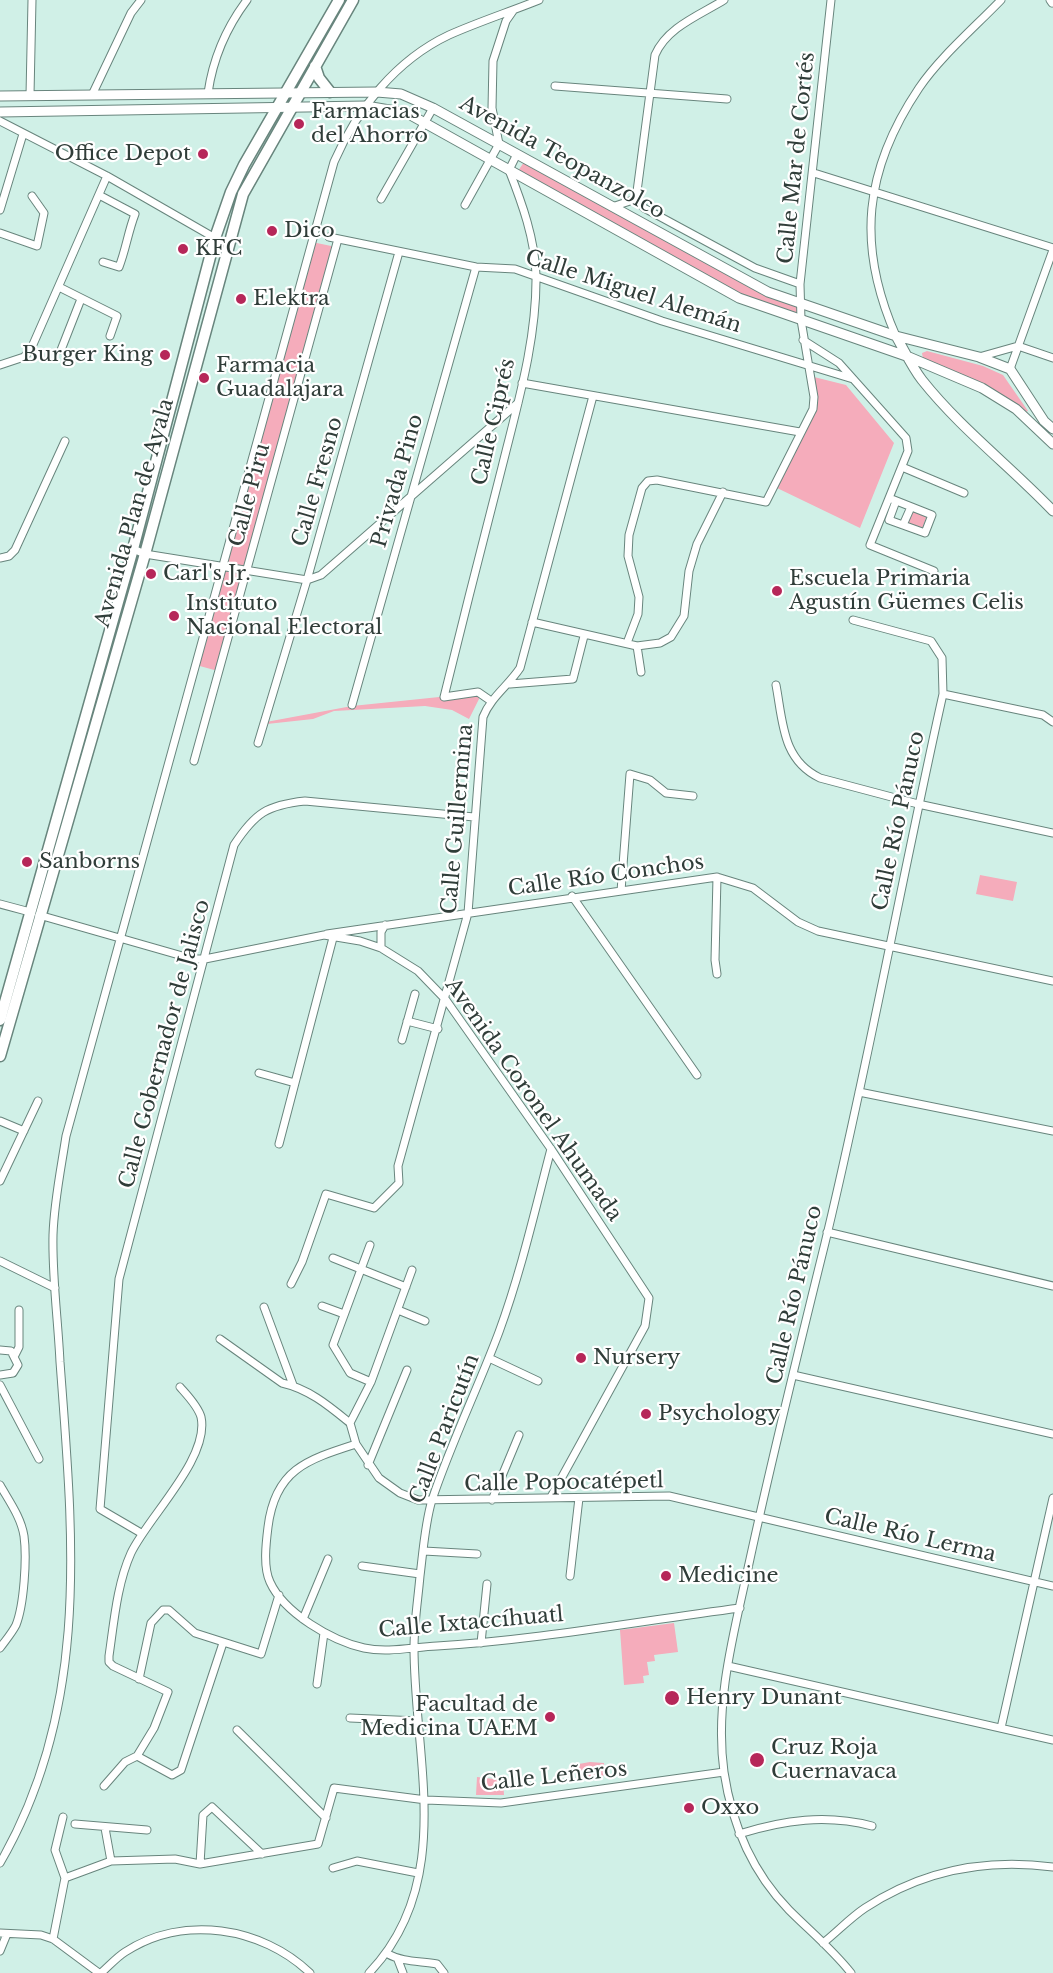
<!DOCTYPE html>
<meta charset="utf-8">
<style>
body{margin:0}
canvas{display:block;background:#d0f0e7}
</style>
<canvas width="1053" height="1973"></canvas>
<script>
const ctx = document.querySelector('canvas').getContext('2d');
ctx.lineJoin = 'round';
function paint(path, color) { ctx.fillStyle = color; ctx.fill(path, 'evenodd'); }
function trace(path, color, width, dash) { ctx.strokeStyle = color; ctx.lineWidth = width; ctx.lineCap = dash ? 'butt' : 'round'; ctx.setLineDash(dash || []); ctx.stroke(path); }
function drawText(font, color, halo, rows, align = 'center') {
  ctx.font = font + ' "Libre Baskerville",serif'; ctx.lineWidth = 4.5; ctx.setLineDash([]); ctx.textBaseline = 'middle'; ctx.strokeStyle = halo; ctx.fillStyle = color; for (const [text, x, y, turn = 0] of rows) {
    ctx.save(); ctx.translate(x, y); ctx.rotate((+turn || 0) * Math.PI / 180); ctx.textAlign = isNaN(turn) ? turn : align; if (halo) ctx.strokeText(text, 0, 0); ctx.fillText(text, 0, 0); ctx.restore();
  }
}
const green = new Path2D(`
 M526 159 800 304 801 320 762 308 516 174Z
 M312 242 336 247 218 671 196 665Z
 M927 351 983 366 1003 375 1028 411 1026 412 993 389 923 359 922 353Z
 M814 377 846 385 894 443 860 528 777 488C792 455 821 415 814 377Z
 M912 509 927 515 922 529 907 523Z
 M478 693 479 699 469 719 452 710 425 706 334 711 313 719 267 724 266 722 352 706Z
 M980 875 1017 882 1013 901 976 894Z
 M674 1623 678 1652 654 1655 655 1661 647 1662 649 1675 643 1676 644 1683 624 1685 620 1630Z
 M590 1762 604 1763 605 1775 594 1779 574 1771 573 1765Z
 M477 1777 503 1780 504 1795H476Z`);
const street = new Path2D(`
 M1050 0 1052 3
 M555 86 727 99
 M208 93C213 58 226 28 247 0
 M30 95 32 0
 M92 95 131 13 141 0
 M0 121 107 176 215 238
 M814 173 1053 248
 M99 195 135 214C128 232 126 249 119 267L103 262
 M381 199 433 108
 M636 199 655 55C667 27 700 15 724 0
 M465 205 499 144 492 108 493 61 506 21 513 11
 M612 207 636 199 644 208 755 268 800 284
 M0 210 23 134
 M0 233 37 246 44 213 32 196
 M329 237 476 267 515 269 662 321 853 379
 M59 287 117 316 110 336
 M896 336C856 245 864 170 919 88 940 57 975 27 1001 0
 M803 340 839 363 906 438 908 451 870 545 934 571
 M61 350 81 299
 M979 357 1018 346 1053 358
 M0 365 24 357 31 349 107 176
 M1010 369 1053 250
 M522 383 800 432
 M902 467 964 493
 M889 498 932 515 925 533 889 520 896 501
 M903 525 911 507
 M133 549 145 554 307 580 321 575 518 403
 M0 558 9 556 15 550 65 441
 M532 622 637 646 660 643 671 637 684 616 689 571 697 544 723 492
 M627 643 638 614 639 597 628 556 629 535 642 488 648 481 657 480 766 502 813 409 814 397 801 320 800 284 831 0
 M637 646 641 672
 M510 684 573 679 584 636
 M776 685C783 722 782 760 820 778L918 804 1053 833
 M943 694 1043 715 1053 722
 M491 701 478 692 444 697C463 620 482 544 502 467 517 406 537 340 536 275 535 239 522 203 509 170L517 154
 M352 705 476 267
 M258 743 307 580 399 252
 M194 761 338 239
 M717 877 715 960 717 974
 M621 891 630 774 650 780 666 793 693 796
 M572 896 697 1075
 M0 904 30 912
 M39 915 193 959H205L324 935 360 941 381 948 418 971 446 1000 551 1149 649 1298 645 1326 551 1497
 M327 934 717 877 753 888 798 922 818 931 1053 981
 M381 948V932L385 925
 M407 1021 438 1029
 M402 1040 415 994
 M259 1073 295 1083
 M859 1092 1053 1131
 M0 1121 24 1131
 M279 1144 334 934
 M0 1181 38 1101
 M827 1232 1053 1286
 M370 1245 333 1345 350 1373 371 1382
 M333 1258 406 1287
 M0 1261 55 1288
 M412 1270 371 1382 350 1423 356 1444 379 1478 400 1493 418 1500 669 1496 1053 1586
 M291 1284 302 1262 326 1194 374 1208 399 1183 398 1166 468 913 483 717C491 697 508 686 520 668L593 396
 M322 1306 344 1314
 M264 1307 293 1385
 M398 1310 425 1321
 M220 1339 282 1383C309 1389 329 1406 350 1423
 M0 1350 11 1351 18 1365 13 1373 0 1375
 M15 1355 19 1347V1310
 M489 1358 538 1381
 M793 1375 1053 1434
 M0 1385 39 1459
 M356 1444C306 1460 275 1470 268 1527 266 1543 263 1567 270 1582 284 1613 332 1641 364 1648 388 1653 413 1647 437 1646 538 1640 639 1621 740 1608
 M368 1465 407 1370
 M0 1485C9 1501 21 1517 24 1536 27 1558 24 1605 16 1625 12 1633 5 1641 0 1648
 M492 1500 519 1435
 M141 1533 100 1509 119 1279 234 845C255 813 267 805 305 801L474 817
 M424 1551 477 1554
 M362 1566 420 1574
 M570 1576 579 1498
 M303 1619 328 1559
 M481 1643 487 1584
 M728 1666 1053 1740
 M139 1679 151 1623 163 1610H169L195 1633 261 1654 279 1595
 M317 1684 324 1633
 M350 1718 418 1721
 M1001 1728 1053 1498
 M237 1730 326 1818
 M137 1756 172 1775 181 1770 223 1643
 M104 1786 125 1762 137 1756 154 1728 168 1692 113 1666 109 1662V1656C114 1622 117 1584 131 1553 148 1517 210 1458 201 1417 198 1406 187 1395 180 1387
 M63 1817 55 1850 65 1878
 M75 1824 147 1830
 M105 1828 111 1861
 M739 1834C784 1820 826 1814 872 1826
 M0 1863C91 1706 73 1536 60 1362 58 1320 52 1277 53 1235 54 1202 61 1169 66 1136L334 162C357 109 396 60 449 35 478 22 509 12 539 0
 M200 1864 203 1815 212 1807 262 1854
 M333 1868 357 1861 418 1873
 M0 1933 41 1935 53 1939 99 1973
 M53 1939 65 1878 111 1861 175 1859 200 1864 318 1844 334 1788 426 1800 501 1803 724 1772
 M823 1943C837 1932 850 1918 865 1908 923 1870 985 1858 1053 1867
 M0 1951 7 1934
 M388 1954C402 1962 421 1961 437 1964L444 1973
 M398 1960 403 1973
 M101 1973C109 1966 117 1957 125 1952 183 1914 262 1927 310 1973
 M369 1973C456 1882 414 1758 414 1648 414 1624 418 1599 420 1576 423 1552 425 1523 432 1500 451 1443 478 1388 499 1332 521 1272 535 1210 551 1149
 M851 1973C833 1950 810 1931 789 1910 752 1872 732 1825 724 1772 714 1701 735 1629 750 1559 773 1453 799 1348 825 1243 869 1061 902 877 943 694L942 658 931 641 853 620`);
const secondary = new Path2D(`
 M0 96 377 92 401 94 433 108 768 292 896 336 979 357 1010 369 1044 421 1053 429
 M0 112 366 106 407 113 739 298 909 357 982 388 1016 409 1053 444
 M896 336C904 350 912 367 922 380 960 428 1011 467 1053 511`);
const primary = new Path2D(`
 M315 66 319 78 330 92
 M0 1020 133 549 215 238 231 192 244 165 339 0
 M0 1056 145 554 243 194 353 0`);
const markers = [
 [299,124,6,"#b62759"],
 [203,154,6,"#b62759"],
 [272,231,6,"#b62759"],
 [183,249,6,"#b62759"],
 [241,299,6,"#b62759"],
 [165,355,6,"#b62759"],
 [204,378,6,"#b62759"],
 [151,574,6,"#b62759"],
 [777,591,6,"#b62759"],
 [174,616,6,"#b62759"],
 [27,862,6,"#b62759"],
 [581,1358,6,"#b62759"],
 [646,1414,6,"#b62759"],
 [666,1576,6,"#b62759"],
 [672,1698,8,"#b62759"],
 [550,1717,6,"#b62759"],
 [757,1760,8,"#b62759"],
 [689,1808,6,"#b62759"]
];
const poiNames = [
 ["Farmacias",311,112],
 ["del Ahorro",311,136],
 ["Office Depot",191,154,"right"],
 ["Dico",284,231],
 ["KFC",195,249],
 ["Elektra",253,299],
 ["Burger King",153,355,"right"],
 ["Farmacia",216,366],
 ["Guadalajara",216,390],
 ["Carl's Jr.",163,574],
 ["Escuela Primaria",789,579],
 ["Agustín Güemes Celis",789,603],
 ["Instituto",186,604],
 ["Nacional Electoral",186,628],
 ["Sanborns",39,862],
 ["Nursery",593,1358],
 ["Psychology",658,1414],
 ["Medicine",678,1576],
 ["Henry Dunant",686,1698],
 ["Facultad de",538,1705,"right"],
 ["Medicina UAEM",538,1729,"right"],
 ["Cruz Roja",771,1748],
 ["Cuernavaca",771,1772],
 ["Oxxo",701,1808]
];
const streetNames = [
 ["Avenida Teopanzolco",562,158,29],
 ["Calle Mar de Cortés",797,158,-84],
 ["Calle Miguel Alemán",633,292,18],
 ["Calle Ciprés",494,422,-77],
 ["Privada Pino",398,481,-74],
 ["Calle Fresno",318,482,-74],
 ["Calle Piru",250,495,-75],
 ["Avenida Plan de Ayala",135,513,-74],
 ["Calle Guillermina",458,819,-85],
 ["Calle Río Pánuco",899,821,-78],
 ["Calle Río Conchos",606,876,-8],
 ["Calle Gobernador de Jalisco",165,1044,-75],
 ["Avenida Coronel Ahumada",533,1100,55],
 ["Calle Río Pánuco",795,1295,-77],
 ["Calle Paricutín",445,1429,-69],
 ["Calle Popocatépetl",564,1483,-1],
 ["Calle Río Lerma",910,1536,13],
 ["Calle Ixtaccíhuatl",471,1623,-5],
 ["Calle Leñeros",554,1777,-6]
];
paint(green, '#f5acbb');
trace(street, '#68857d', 9);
trace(secondary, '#68857d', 11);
trace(primary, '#68857d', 13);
trace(street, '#fff', 7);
trace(secondary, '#fff', 9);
trace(primary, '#fff', 10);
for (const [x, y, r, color] of markers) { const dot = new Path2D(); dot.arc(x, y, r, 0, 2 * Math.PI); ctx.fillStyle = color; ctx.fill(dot); trace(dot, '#fff', 2); }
drawText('21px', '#303d39', '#fff', poiNames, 'left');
drawText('21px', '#303d39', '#fff', streetNames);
</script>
